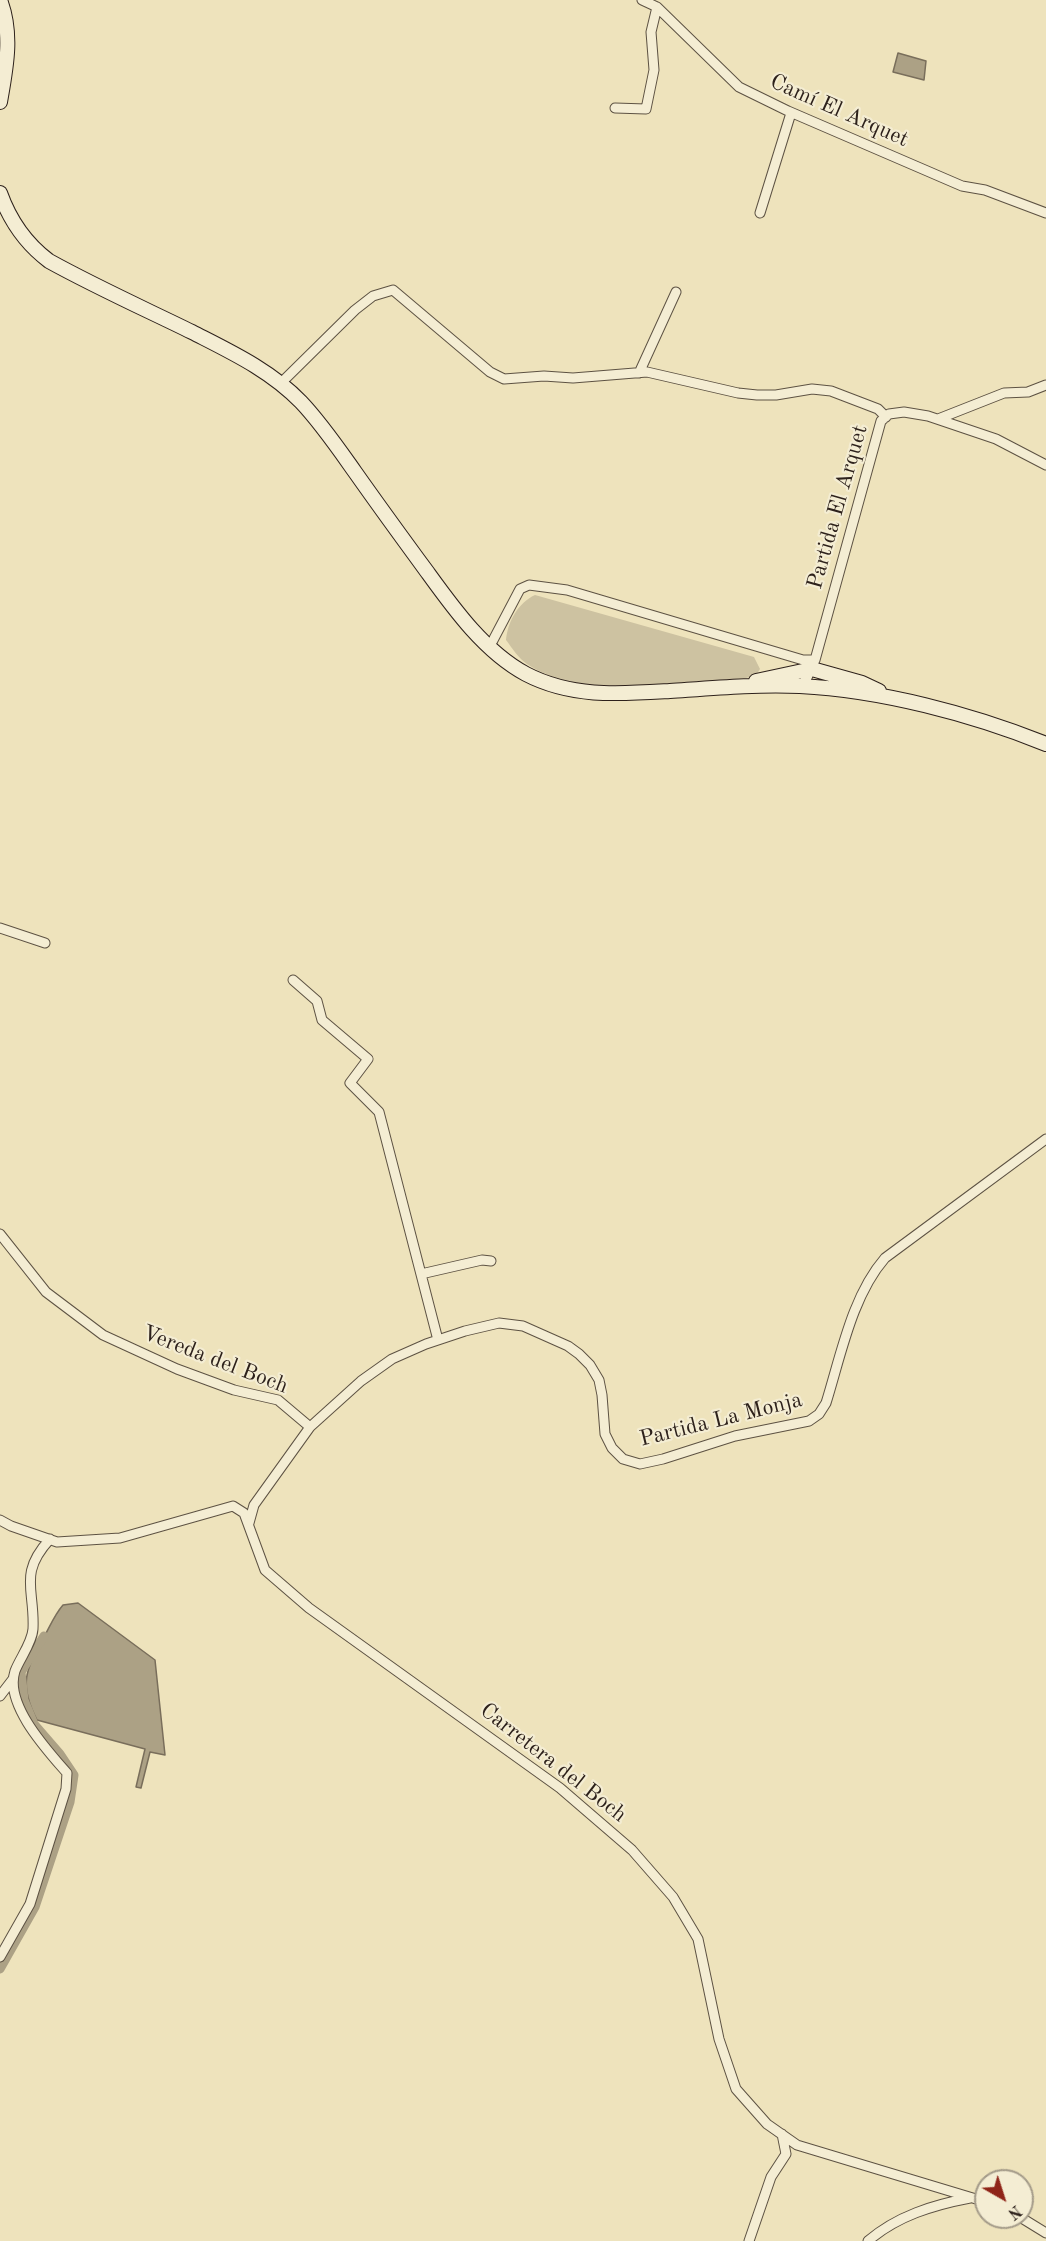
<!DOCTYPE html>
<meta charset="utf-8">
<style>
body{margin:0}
#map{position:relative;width:1046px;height:2241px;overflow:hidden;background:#eee3bc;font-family:"Old Standard TT",serif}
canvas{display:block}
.north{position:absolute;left:974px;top:2169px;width:60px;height:60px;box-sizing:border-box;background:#f4edd3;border:2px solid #a49b89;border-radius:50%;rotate:141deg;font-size:16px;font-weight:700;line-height:24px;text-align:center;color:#2d211b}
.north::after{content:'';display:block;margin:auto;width:21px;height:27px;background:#8f2418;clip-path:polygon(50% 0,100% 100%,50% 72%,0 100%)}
</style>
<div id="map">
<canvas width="1046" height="2241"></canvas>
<div class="north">N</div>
</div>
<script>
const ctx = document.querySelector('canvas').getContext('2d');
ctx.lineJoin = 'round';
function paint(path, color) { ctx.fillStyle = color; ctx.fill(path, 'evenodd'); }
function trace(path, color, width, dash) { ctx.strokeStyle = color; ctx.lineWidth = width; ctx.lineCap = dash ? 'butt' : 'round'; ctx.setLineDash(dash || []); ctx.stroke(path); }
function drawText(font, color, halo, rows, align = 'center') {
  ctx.font = font + ' "Old Standard TT",serif'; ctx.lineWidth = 4.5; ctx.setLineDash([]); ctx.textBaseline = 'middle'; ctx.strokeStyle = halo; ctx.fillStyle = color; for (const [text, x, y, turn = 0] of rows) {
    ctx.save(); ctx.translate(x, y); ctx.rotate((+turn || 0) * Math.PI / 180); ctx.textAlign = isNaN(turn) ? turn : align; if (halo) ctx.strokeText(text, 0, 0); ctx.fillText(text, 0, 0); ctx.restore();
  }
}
const green = new Path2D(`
 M535 595 754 657 760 669 756 675 746 678C681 683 584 702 527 664 519 659 512 648 506 640 508 621 518 603 535 595Z`);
const water = new Path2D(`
 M898 53 926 61 924 80 893 72Z
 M78 1603 155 1660 165 1755 150 1752 141 1788 136 1787 145 1749 37 1720C19 1686 25 1669 44 1637 50 1626 55 1614 63 1605Z`);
const canal = new Path2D(`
 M0 1969 35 1907 70 1802 74 1775 60 1754 34 1724 24 1700 21 1672 44 1636`);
const street = new Path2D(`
 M642 0 657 7 739 87 788 111 962 186 985 190 1046 213
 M615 108 646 109 654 70 651 32 657 7
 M760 213 791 113
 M639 373 676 292
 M281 383 355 310 373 296 393 290 490 372 504 379 544 376 573 378 647 372 738 393 757 395H776L812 389 831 391 878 409 886 417
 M938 419 1004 393 1028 392 1046 385
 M490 646 520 589 529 585 567 590 803 660H815
 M798 686 806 680 815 660 881 421 889 414 904 412 928 416 996 439 1046 465
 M0 928 45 943
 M293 980 317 1001 322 1020 368 1059 350 1083 379 1112 438 1340
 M0 1234 46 1292 103 1335 177 1369 234 1390 278 1400 310 1427
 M421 1274 482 1260 491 1261
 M0 1520 11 1526 57 1542 120 1538 233 1506 244 1513 265 1570 309 1608 560 1788 632 1850 673 1897 698 1939 719 2039 736 2089 767 2124 797 2145 986 2202
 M249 1523 254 1505 310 1427 361 1381 392 1359 426 1344 465 1331 499 1323 523 1326 568 1346 579 1354 590 1365 599 1380 602 1395 605 1434 612 1448 623 1459 640 1464 663 1459 735 1436 809 1421 819 1414 826 1403C841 1355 852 1296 885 1258L1046 1139
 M0 1696 13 1679
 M0 1957 30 1904 66 1789 67 1773C47 1750 4 1704 15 1671 20 1658 32 1643 33 1629 35 1589 18 1574 50 1539
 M1020 2217 1046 2233
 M749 2241 771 2177 786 2154 782 2134
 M868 2241C897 2216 933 2205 970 2198`);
const secondary = new Path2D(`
 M0 102C6 68 13 34 0 0
 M0 193C10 221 25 243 49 261 96 287 145 309 192 332 231 352 270 370 301 402 321 423 338 448 355 472 379 506 403 539 428 573 454 609 485 652 526 674 572 698 620 694 670 691 713 688 757 684 800 686 880 690 972 714 1046 744
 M756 681 812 669 862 683 879 691`);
const streetNames = [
 ["Camí El Arquet",839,111,24],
 ["Partida El Arquet",838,507,-74],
 ["Vereda del Boch",215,1360,21],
 ["Partida La Monja",721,1420,-14],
 ["Carretera del Boch",553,1763,38]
];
paint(green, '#cdc2a1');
paint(water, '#aca185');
trace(water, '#796e5b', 1.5);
trace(canal, '#aca185', 9);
trace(street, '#5d5243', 11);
trace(secondary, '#2d211b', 16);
trace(street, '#f4edd3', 9);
trace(secondary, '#f4edd3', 14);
drawText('22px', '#2d211b', '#f4edd3', streetNames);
</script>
